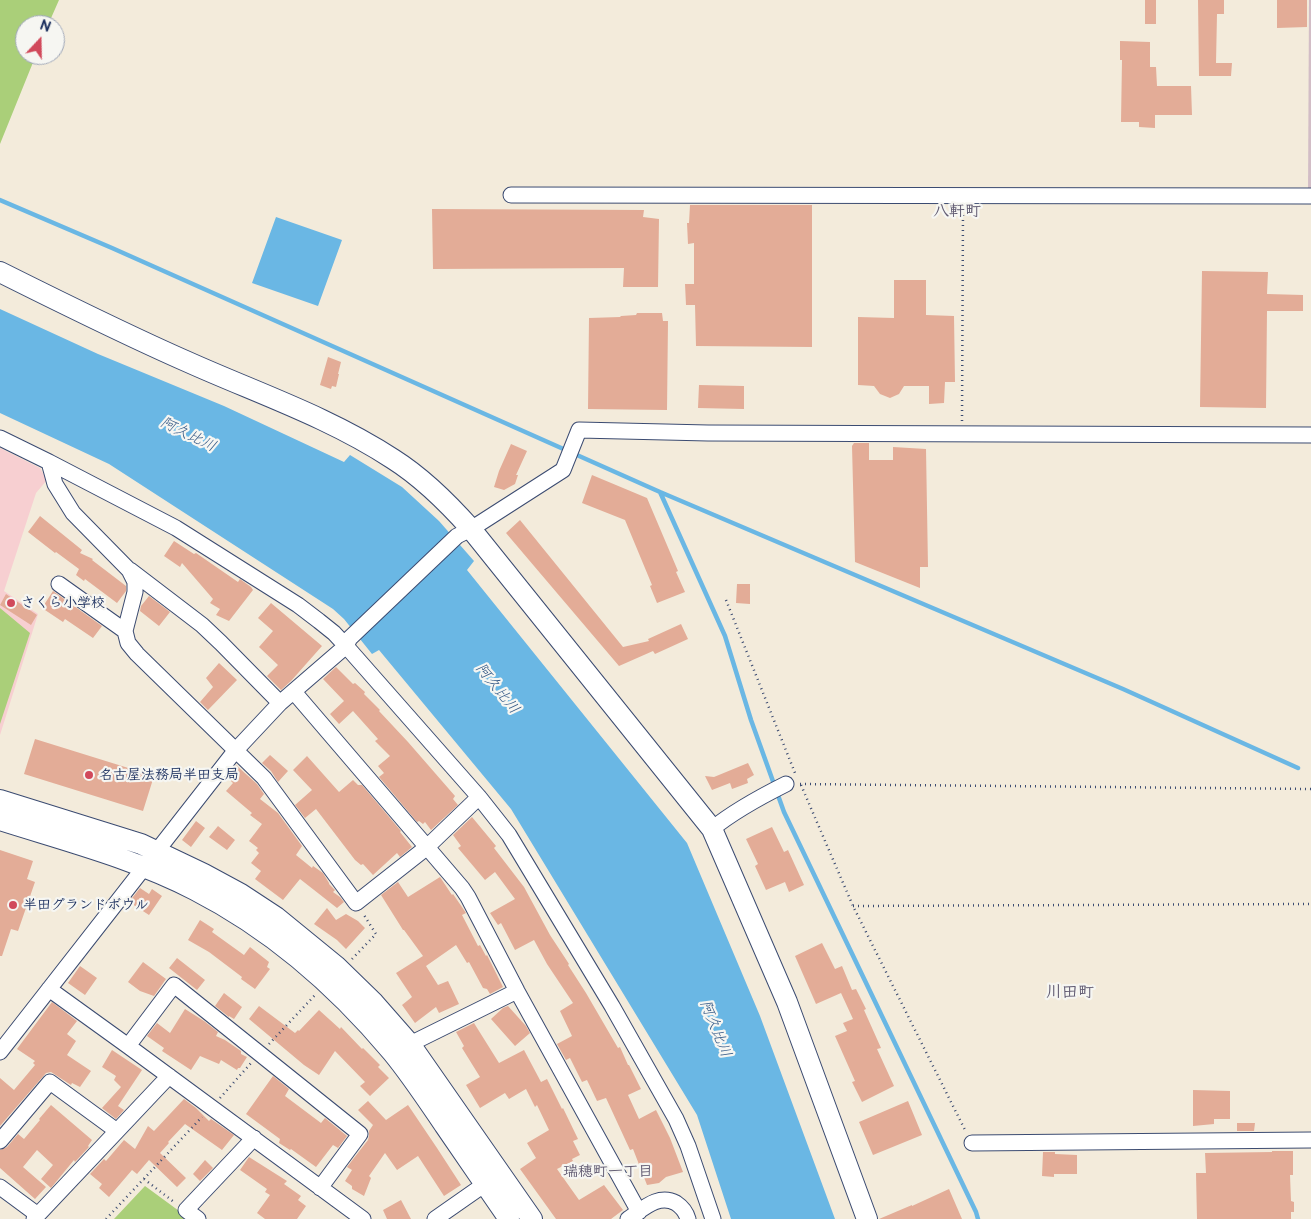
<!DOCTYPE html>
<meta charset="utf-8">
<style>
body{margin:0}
#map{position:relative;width:1311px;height:1219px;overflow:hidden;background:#f3ebdb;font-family:"Balsamiq Sans",sans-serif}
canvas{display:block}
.north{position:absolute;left:15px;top:15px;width:50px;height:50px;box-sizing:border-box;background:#f6f6f2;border:1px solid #9ea6b7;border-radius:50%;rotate:21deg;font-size:14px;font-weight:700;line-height:20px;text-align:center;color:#1b2f5e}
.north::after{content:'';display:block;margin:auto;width:18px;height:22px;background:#d1495b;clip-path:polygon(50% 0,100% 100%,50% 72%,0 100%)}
</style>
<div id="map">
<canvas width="1311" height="1219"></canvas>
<div class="north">N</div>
</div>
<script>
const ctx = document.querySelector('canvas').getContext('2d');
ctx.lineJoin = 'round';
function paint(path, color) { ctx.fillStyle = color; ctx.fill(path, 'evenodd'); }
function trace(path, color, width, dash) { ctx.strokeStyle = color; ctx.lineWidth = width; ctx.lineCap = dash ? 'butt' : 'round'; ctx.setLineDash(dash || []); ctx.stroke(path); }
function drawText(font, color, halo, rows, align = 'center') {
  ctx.font = font + ' "Balsamiq Sans","Klee One",sans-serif'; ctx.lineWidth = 4.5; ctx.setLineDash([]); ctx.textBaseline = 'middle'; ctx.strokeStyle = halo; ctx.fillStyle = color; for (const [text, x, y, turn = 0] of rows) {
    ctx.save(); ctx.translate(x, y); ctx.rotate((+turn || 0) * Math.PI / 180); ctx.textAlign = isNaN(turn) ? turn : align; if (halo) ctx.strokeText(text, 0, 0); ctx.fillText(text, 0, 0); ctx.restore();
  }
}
const built = new Path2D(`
 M0 448 40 468 47 480 36 493 4 591 38 614 0 735Z`);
const industrial = new Path2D(`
 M1309 0H1311V193H1308Z`);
const green = new Path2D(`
 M0 0H59L48 25H25V55H36L0 144Z
 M0 608 30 633 0 724Z
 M145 1186 190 1219H114Z`);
const water = new Path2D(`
 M276 217 342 240 318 306 252 283Z
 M0 309 98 354 224 406 344 462 350 455 402 487 439 521 474 561 467 570 687 843 760 1016 835 1219H731L697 1115 511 809 379 650 372 654 344 619 333 609 109 464 0 413Z`);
const stream = new Path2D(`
 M0 200 112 248 660 492 725 636 751 720 784 812 976 1212 978 1219
 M660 492 1123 689 1298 768`);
const building = new Path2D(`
 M1145 0H1156V24H1145Z
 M1198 0H1224V14H1217L1216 63H1232L1231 76H1199Z
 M1277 0H1307V27L1277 28Z
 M1120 41 1150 42V67H1156L1157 86H1191L1192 115H1155V128L1139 127V122H1121L1122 60H1120Z
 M690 205H812V347L696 346 695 305H686L685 284H694V243L688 244 687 223H689Z
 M432 209 644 210 643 217 659 219 658 287H623L624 268 433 269Z
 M1202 271 1268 272 1267 294 1303 295V311H1267L1266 408 1200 407Z
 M894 280H926V315L954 316 955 382H945L944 403 929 404V386H904L899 394 890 398 880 394 874 386 858 385V317L894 318Z
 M637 313H662L663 321H668L667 410 588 409 589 318 620 317 621 316 636 315Z
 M328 357 341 362 338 374H339L336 387 332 386 331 389 320 385Z
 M699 385 744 386V409L698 408Z
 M854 443H869V460H893V447L926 449 928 567H920V588L855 562 852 446Z
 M511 444 527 451 516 475H518L515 484 504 490 494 487 499 471Z
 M592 475 647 498 678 571 676 572 685 592 657 603 650 586 652 585 625 520 582 503Z
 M40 516 82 550 80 553 93 559 92 560 126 586V591L117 603 85 579 84 581 76 575 79 569 56 552 55 553 28 532Z
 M520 520 623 647 649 641 648 639 681 624 688 639 655 654 653 651 619 666 506 533Z
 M174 541 194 554 196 553 238 582 240 579 251 587 253 590 229 621 216 615 220 609 210 603 213 599 182 563 180 567 164 556Z
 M737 584H750V604L736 603Z
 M53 591 102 626 93 638 65 619 63 622 42 608Z
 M6 594 37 615 31 625 0 605Z
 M149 596 170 612 159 626 140 611 141 606Z
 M271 603 322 646 291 681 281 690 267 676 278 665 259 647 273 631 258 618Z
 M219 663 237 680 208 710 200 702 213 687 206 678Z
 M336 667 353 684 355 683 365 692 364 694 380 710 379 711 408 742 455 796 453 799 458 805 431 830 425 822 423 824 419 821 417 822 379 777 384 773 378 766 390 756 375 741 378 739 353 711 339 724 330 714 344 701 323 679Z
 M35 739 154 776 143 811 24 774Z
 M270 755 288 771 278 782 271 771 262 763Z
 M307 756 339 792 353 780 358 785H362L401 831 400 832 412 847 400 857 397 853 373 875 363 864 361 865 355 860 316 809 305 818 295 805 312 790 293 770Z
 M748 763 754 775 747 779 748 783 732 789 730 783 712 790 705 776 714 777Z
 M236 765 257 784 264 794 260 799 278 813 302 846 296 855 312 868 313 866 323 873 329 883V884L335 890 333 892 340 897 344 902 337 908 300 879 283 900 255 879 261 871 251 863 259 853 256 850 258 848 249 841 262 824 250 815 252 813 226 791 233 783 227 777Z
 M472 817 496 846 494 848 524 887 550 935 569 964 568 965 586 993 618 1048 620 1047 628 1065H629L641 1089 628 1095 639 1119 656 1110 670 1138 683 1172 666 1177 659 1183 647 1185 633 1149 630 1150 606 1098 597 1101 587 1080 582 1082 570 1058 566 1060 557 1044 572 1036 560 1011 573 1003 547 964 534 940 515 950 501 923 498 925 490 913 515 899 495 872 485 880 458 848 461 846 453 835Z
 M196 821 205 828 191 847 182 840Z
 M218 826 235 840 227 850 209 837Z
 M772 827 784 852 788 850 804 885 789 892 785 882 766 890 755 866 758 864 746 839Z
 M0 850 33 861 27 879 35 882 18 931 11 929 2 956H0Z
 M440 877 452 895 453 894 464 910 466 913 462 915 478 946 480 945 486 956 487 955 503 987 490 994 487 989 483 988 469 962 467 963 456 945 426 966 438 985 448 981 459 1004 439 1013 436 1007 415 1023 402 1005 412 997 396 973 423 956 404 930H403L381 895 398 882 408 897Z
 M140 888 149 894 152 889 162 896 149 915 129 902Z
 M327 908 336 920 346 914 358 921 365 928 346 949 337 940 314 924Z
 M200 920 214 929 212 932 244 955 250 947 269 962 267 967 270 969 255 989 241 979 242 977 209 952 188 940Z
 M822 943 835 969 842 966 852 990 856 989 866 1009 864 1010 881 1048 877 1049 894 1086 862 1102 852 1082 855 1081 835 1036 847 1031 843 1023 853 1019 841 993 816 1004 795 956Z
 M177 958 205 980 197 990 169 968Z
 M143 962 166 979 154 996 140 991 128 982Z
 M80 966 97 978 85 995 68 983Z
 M224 993 242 1007 234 1019 229 1016V1017L215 1006Z
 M52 1002 77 1021 67 1034 76 1041 67 1055 91 1071 80 1087 72 1083 71 1085 51 1072 46 1073 0 1126V1078L14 1090 35 1065 33 1063 35 1061 17 1049Z
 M259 1006 295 1033 298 1030 299 1031 319 1010 340 1029 341 1027 362 1049 363 1048 380 1065 378 1067 389 1078 370 1096 360 1086 365 1082 335 1051 319 1075 304 1065 249 1019Z
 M508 1006 526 1026 530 1033 515 1046 491 1019 503 1008Z
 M185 1009 204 1021 218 1032 216 1036 225 1040 241 1051V1054L247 1057 240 1068H238L237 1070 221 1060 219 1064 200 1056 191 1070 162 1051 164 1048 147 1036 157 1023 170 1033Z
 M474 1023 499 1063 524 1050 541 1082 547 1079 562 1109 563 1108 578 1139 573 1141 580 1155 572 1159 573 1161 557 1169 579 1200 604 1185 623 1210 611 1219H556L520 1169 536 1158 527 1143 549 1130 537 1105 535 1107 526 1089 509 1099 505 1093 480 1108 466 1085 480 1077 462 1048 464 1046 456 1032Z
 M112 1050 142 1070 118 1106 124 1110 116 1119 102 1108 121 1087 114 1080 116 1076 102 1067Z
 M273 1076 289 1089 285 1096 321 1123 325 1118 347 1136 338 1148 333 1145 316 1167 291 1149 290 1150 279 1143 280 1139 246 1114Z
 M1193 1090 1230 1091V1119H1214V1124L1193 1126Z
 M184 1099 196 1108 209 1121 211 1119 234 1135 222 1150 185 1124 168 1142 169 1143 160 1153 186 1178 177 1187 149 1160 137 1174 132 1170 109 1197 99 1188 102 1184 90 1174 104 1159 106 1161 124 1140 135 1149 148 1126 154 1131Z
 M368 1101 386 1120 408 1105 437 1148 461 1185 444 1196 418 1156 397 1170 385 1153 369 1176 371 1178 364 1196 352 1189V1186L345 1181 352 1170 347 1167 368 1140 369 1136V1131L373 1125 358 1110Z
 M908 1101 922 1135 873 1155 859 1122Z
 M51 1105 92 1140 88 1146 89 1147 75 1162 74 1160 51 1188 41 1179 53 1165 37 1150 23 1167 46 1187 35 1199 0 1168V1150L7 1147 18 1134 24 1139 40 1120 39 1119Z
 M1237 1123H1255L1254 1131H1237Z
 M1272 1151H1293V1175H1290L1291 1201 1294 1202V1212H1291V1219H1197L1196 1173H1206L1205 1153 1272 1152Z
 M1043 1152H1055V1154L1077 1155V1174H1054V1177L1042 1176Z
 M249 1157 287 1181 284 1184 301 1196 298 1200 306 1206 297 1219H265L257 1213 270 1195 265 1192 267 1189 240 1170Z
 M205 1160 213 1168 200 1181 193 1174Z
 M949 1189 962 1219H879L912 1205V1206Z
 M401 1200 411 1219H387L383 1210Z`);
const path = new Path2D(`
 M962 421 963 209
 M726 600 795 773
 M800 784 1311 789
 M801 785 853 906 965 1130
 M853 906 1311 904
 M352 959 376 934 364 915
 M269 1044 316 994
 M220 1098 251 1063
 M144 1179 174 1202
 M106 1219 202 1117`);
const street = new Path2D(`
 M511 195 1311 196
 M0 438 49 462 176 528 298 605 319 621 334 633 346 646 479 797 509 835 612 1006 676 1119 688 1146 713 1219
 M49 462 55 484 73 513 129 570 135 582V592L125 631 128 643 137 654 264 778 356 903 426 848 479 797
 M130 570 202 625 221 643 280 703
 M59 584 125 631
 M294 692 462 888 468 897 517 991 639 1212
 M712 829C734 811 760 797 786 784
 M49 989 128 1046 363 1219
 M410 1044 517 991
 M128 1046 174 985 360 1134 320 1188
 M0 1052 235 751 280 703 346 646 350 638 457 536 471 529 563 470 579 430 708 433 1311 435
 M0 1141 50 1082 117 1131
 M972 1143 1311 1140
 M0 1187 38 1215
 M34 1219 169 1076
 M198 1219 186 1210 254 1138
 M435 1219 485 1184
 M628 1219C642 1210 658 1193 676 1203 682 1207 686 1212 688 1219`);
const secondary = new Path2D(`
 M0 272C62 303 124 334 188 362 257 393 329 417 393 459 423 478 448 503 471 529L712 829 787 1002 867 1219
 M0 800 141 844 204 874 241 894 276 917 336 966 374 1003 410 1044 532 1219
 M0 820C66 841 133 858 195 890 273 930 336 985 392 1052 411 1075 428 1101 445 1126 466 1157 488 1188 509 1219`);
const markers = [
 [11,603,5,"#d1495b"],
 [89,775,5,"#d1495b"],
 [13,905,5,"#d1495b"]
];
const poiNames = [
 ["さくら小学校",21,603],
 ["名古屋法務局半田支局",99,775],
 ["半田グランドボウル",23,905]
];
const waterNames = [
 ["阿久比川",188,435,26],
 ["阿久比川",497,689,51],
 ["阿久比川",715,1029,68]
];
const neighbourhoodNames = [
 ["瑞穂町一丁目",608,1172]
];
const quarterNames = [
 ["八軒町",957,212],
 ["川田町",1070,993]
];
paint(built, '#f7cfd1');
paint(industrial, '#d2bdc6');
paint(green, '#aacf79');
paint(water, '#6ab7e4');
trace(stream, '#6ab7e4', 4.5);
paint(building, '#e3ac97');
trace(street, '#3b4b71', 17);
trace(secondary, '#3b4b71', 22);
trace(path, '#3b4b71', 2.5, [1, 4]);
trace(street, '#fff', 15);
trace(secondary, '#fff', 20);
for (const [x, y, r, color] of markers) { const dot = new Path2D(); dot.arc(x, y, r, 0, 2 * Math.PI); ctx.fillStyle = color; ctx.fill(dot); trace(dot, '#f6f6f2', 2); }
drawText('bold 14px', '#1b2f5e', '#f6f6f2', poiNames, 'left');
drawText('italic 15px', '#335886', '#f6f6f2', waterNames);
drawText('bold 15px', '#615b72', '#f6f6f2', neighbourhoodNames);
drawText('bold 16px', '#615b72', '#f6f6f2', quarterNames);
</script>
